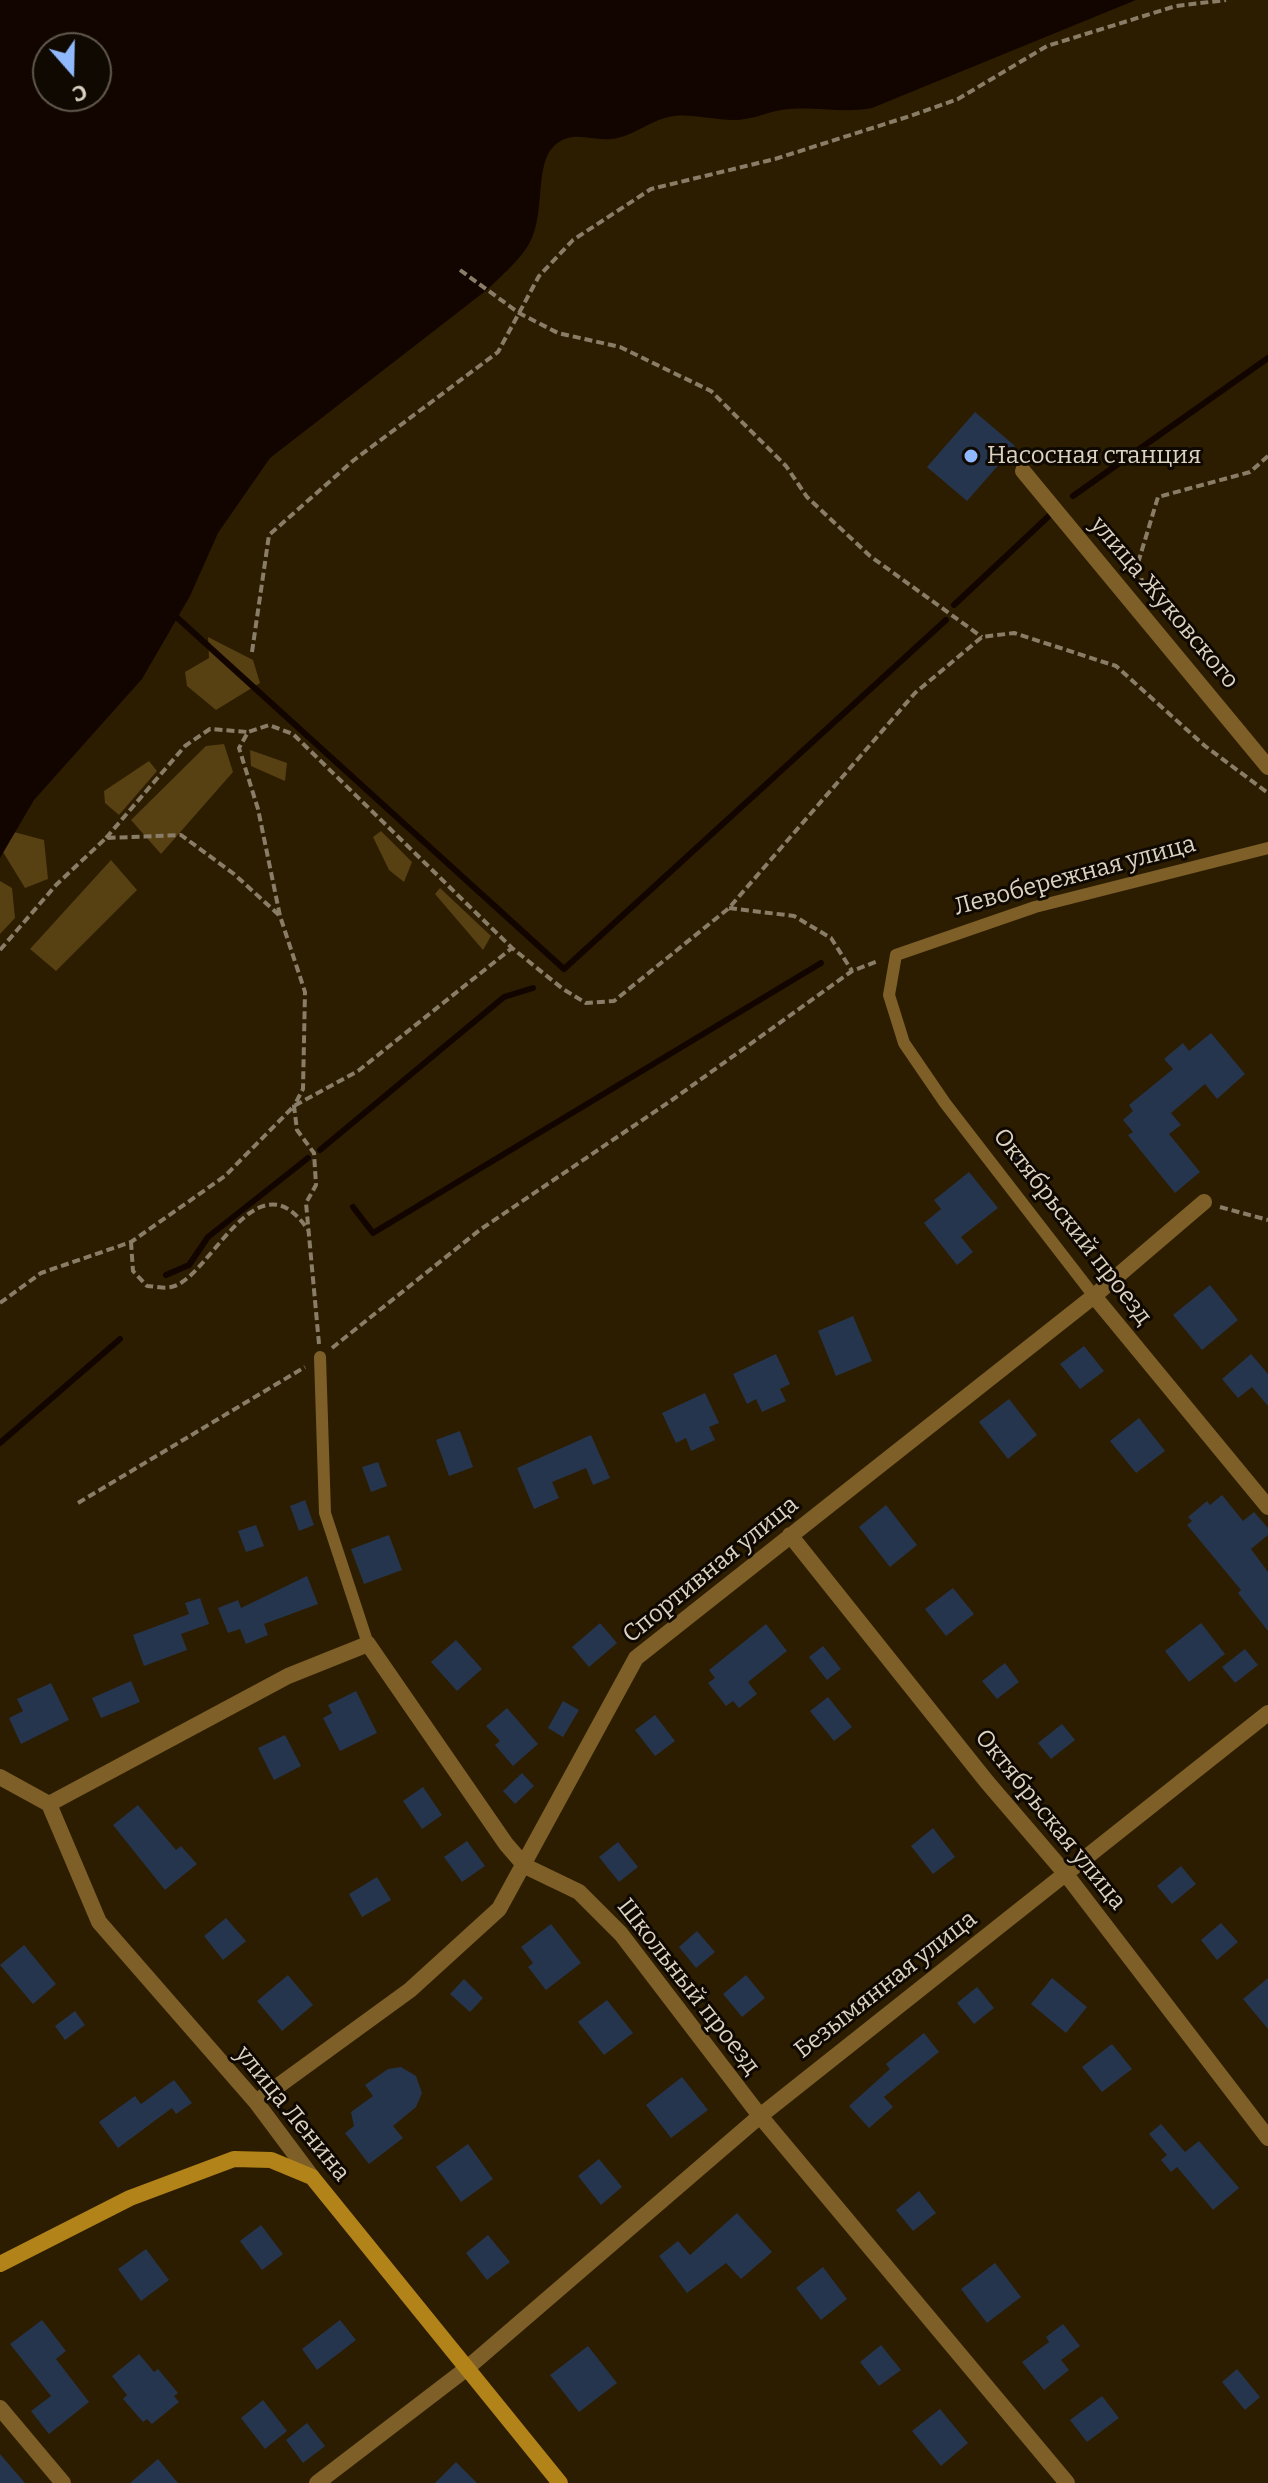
<!DOCTYPE html>
<meta charset="utf-8">
<style>
body{margin:0}
#map{position:relative;width:1268px;height:2483px;overflow:hidden;background:#2c1d01;font-family:Bitter,serif}
canvas{display:block}
.north{position:absolute;left:32px;top:32px;width:80px;height:80px;box-sizing:border-box;background:#0f0901;border:2px solid #61594e;border-radius:50%;rotate:160deg;font-size:22px;font-weight:700;line-height:32px;text-align:center;color:#dbd2c2}
.north::after{content:'';display:block;margin:auto;width:28px;height:36px;background:#8fb8fd;clip-path:polygon(50% 0,100% 100%,50% 72%,0 100%)}
</style>
<div id="map">
<canvas width="1268" height="2483"></canvas>
<div class="north">С</div>
</div>
<script>
const ctx = document.querySelector('canvas').getContext('2d');
ctx.lineJoin = 'round';
function paint(path, color) { ctx.fillStyle = color; ctx.fill(path, 'evenodd'); }
function trace(path, color, width, dash) { ctx.strokeStyle = color; ctx.lineWidth = width; ctx.lineCap = dash ? 'butt' : 'round'; ctx.setLineDash(dash || []); ctx.stroke(path); }
function drawText(font, color, halo, rows, align = 'center') {
  ctx.font = font + ' Bitter,serif'; ctx.lineWidth = 6; ctx.setLineDash([]); ctx.textBaseline = 'middle'; ctx.strokeStyle = halo; ctx.fillStyle = color; for (const [text, x, y, turn = 0] of rows) {
    ctx.save(); ctx.translate(x, y); ctx.rotate((+turn || 0) * Math.PI / 180); ctx.textAlign = isNaN(turn) ? turn : align; if (halo) ctx.strokeText(text, 0, 0); ctx.fillText(text, 0, 0); ctx.restore();
  }
}
const green = new Path2D(`
 M208 637 253 660 260 683 216 710 187 686 185 672 209 658Z
 M224 744 233 772 161 854 131 820 206 746Z
 M250 750 287 763 285 781 251 766Z
 M149 761 157 771 119 815 105 803 104 791Z
 M381 831 412 862 404 882 389 870 373 837Z
 M14 832 44 840 48 879 25 888 3 852Z
 M111 860 137 890 56 971 30 949Z
 M0 881 12 888 15 918 0 934Z
 M440 888 491 936 483 950 435 894Z`);
const water = new Path2D(`
 M0 0H1136L872 108C841 114 812 105 781 110 765 113 751 120 734 120 714 120 693 114 674 116 651 119 633 137 611 139 590 141 572 129 554 146 534 165 546 215 529 244 519 261 502 275 488 289L270 458 218 533 190 596 142 679 34 800 0 858ZM48 48H96V96H48Z`);
const stream = new Path2D(`
 M1073 496 1268 358
 M954 605 1051 514
 M172 613 564 969 946 620
 M320 1150 504 997 533 988
 M353 1207 373 1233 821 963
 M166 1275 189 1265 208 1237 308 1158
 M0 1443 120 1339`);
const building = new Path2D(`
 M975 412 1015 446 967 501 927 467Z
 M1211 1033 1245 1074 1217 1099 1205 1084 1171 1113 1181 1125 1169 1134 1200 1172 1175 1193 1128 1135 1133 1132 1123 1120 1133 1111 1129 1105 1173 1069 1164 1059 1183 1043 1189 1051Z
 M1011 1136 1040 1172 1027 1183 999 1146Z
 M969 1172 998 1208 961 1237 973 1252 957 1265 924 1223 941 1209 934 1200Z
 M1210 1285 1238 1320 1202 1350 1173 1315Z
 M853 1316 872 1361 836 1376 818 1331Z
 M1084 1346 1104 1371 1080 1389 1060 1364Z
 M776 1354 790 1384 780 1389 786 1401 762 1412 756 1399 747 1404 733 1374Z
 M1251 1354 1268 1374V1406L1252 1387 1238 1398 1222 1379Z
 M705 1393 719 1423 709 1427 715 1440 691 1451 686 1438 676 1443 662 1413Z
 M1009 1399 1037 1435 1008 1459 979 1422Z
 M1139 1418 1165 1451 1136 1473 1110 1441Z
 M460 1431 473 1467 449 1476 436 1440Z
 M591 1435 610 1478 593 1485 586 1468 552 1482 559 1498 534 1509 517 1468Z
 M378 1462 387 1486 371 1492 362 1467Z
 M1222 1495 1243 1521 1254 1512 1268 1528V1535L1251 1549 1268 1572V1631L1238 1593 1241 1590 1187 1525 1192 1521 1188 1517 1207 1501 1210 1505Z
 M305 1500 314 1525 299 1531 290 1506Z
 M886 1505 917 1545 890 1567 859 1527Z
 M256 1525 264 1546 246 1552 238 1531Z
 M389 1535 402 1570 364 1584 351 1549Z
 M307 1576 318 1604 264 1624 268 1635 246 1644 240 1629 228 1633 218 1608 238 1600 241 1608Z
 M953 1588 974 1614 946 1636 925 1609Z
 M200 1598 209 1624 181 1634 187 1650 144 1666 133 1635 189 1614 185 1603Z
 M600 1623 617 1643 589 1667 572 1647Z
 M1201 1623 1225 1654 1189 1682 1165 1651Z
 M766 1624 787 1651 748 1682 757 1694 739 1708 733 1701 726 1706 708 1683 715 1678 709 1670Z
 M456 1640 482 1669 457 1691 431 1662Z
 M823 1646 841 1669 827 1680 809 1657Z
 M1245 1649 1258 1665 1235 1683 1222 1667Z
 M1005 1663 1019 1682 997 1699 982 1681Z
 M131 1681 140 1702 101 1718 92 1698Z
 M51 1683 69 1720 21 1744 9 1718 23 1711 17 1699Z
 M356 1691 377 1733 340 1751 323 1718 332 1713 328 1705Z
 M828 1697 852 1727 834 1741 810 1711Z
 M563 1701 579 1710 563 1737 548 1728Z
 M507 1708 538 1744 513 1766 495 1745 500 1741 486 1726Z
 M655 1715 675 1741 655 1756 635 1730Z
 M1062 1724 1075 1740 1051 1759 1038 1743Z
 M285 1735 301 1766 274 1780 258 1748Z
 M522 1773 534 1786 515 1804 503 1791Z
 M423 1787 442 1815 422 1829 403 1801Z
 M138 1805 176 1850 181 1846 197 1864 165 1890 113 1825Z
 M933 1828 955 1857 933 1874 911 1846Z
 M467 1841 485 1866 462 1882 444 1857Z
 M618 1842 638 1867 619 1882 599 1857Z
 M1181 1866 1196 1884 1172 1904 1157 1886Z
 M377 1877 391 1900 362 1917 349 1894Z
 M226 1918 246 1941 223 1960 204 1936Z
 M1221 1923 1238 1942 1217 1960 1201 1940Z
 M551 1924 581 1963 546 1990 528 1967 533 1963 521 1947Z
 M697 1931 715 1952 696 1968 679 1947Z
 M24 1945 56 1984 33 2004 0 1965Z
 M288 1975 313 2005 282 2031 257 2001Z
 M746 1975 765 1998 742 2017 723 1994Z
 M1052 1978 1087 2007 1066 2033 1031 2004Z
 M1268 1978V2029L1243 1999Z
 M464 1979 483 1998 470 2012 450 1994Z
 M977 1987 994 2008 974 2024 957 2003Z
 M607 2000 633 2033 604 2055 578 2022Z
 M75 2011 85 2025 65 2040 55 2026Z
 M924 2033 939 2052 884 2097 893 2107 869 2128 849 2106 890 2069 886 2064Z
 M1112 2044 1132 2069 1102 2092 1082 2067Z
 M401 2067 416 2076 422 2093 416 2107 393 2126 403 2138 369 2164 345 2133 354 2126 351 2112 373 2096 365 2085 388 2069Z
 M682 2077 708 2110 671 2138 646 2105Z
 M174 2080 192 2103 176 2114 172 2108 118 2148 99 2122 135 2096 141 2104Z
 M1161 2124 1185 2152 1199 2141 1239 2188 1213 2210 1177 2167 1171 2172 1161 2160 1167 2155 1149 2134Z
 M468 2144 493 2179 461 2202 436 2167Z
 M599 2159 622 2187 601 2205 578 2176Z
 M919 2191 936 2213 913 2231 896 2210Z
 M737 2213 772 2252 741 2279 726 2263 687 2293 659 2256 678 2241 690 2255Z
 M261 2225 283 2254 262 2270 240 2241Z
 M488 2235 510 2262 487 2280 466 2253Z
 M146 2249 169 2280 141 2301 118 2269Z
 M995 2263 1021 2297 987 2323 961 2289Z
 M823 2267 847 2299 821 2320 796 2288Z
 M42 2320 66 2351 56 2359 89 2402 49 2434 31 2411 51 2396 10 2344Z
 M340 2320 356 2340 317 2370 302 2349Z
 M1063 2324 1080 2346 1061 2360 1069 2370 1044 2390 1022 2362 1049 2342 1046 2337Z
 M881 2345 901 2370 879 2386 860 2362Z
 M588 2346 617 2383 579 2412 550 2375Z
 M139 2354 154 2372 158 2369 178 2393 174 2396 179 2402 152 2424 147 2419 143 2422 123 2399 127 2395 112 2376Z
 M1237 2369 1260 2397 1245 2410 1222 2382Z
 M1102 2396 1119 2418 1087 2442 1070 2420Z
 M263 2400 287 2431 265 2449 241 2418Z
 M940 2409 968 2443 941 2466 912 2431Z
 M307 2423 325 2446 303 2463 286 2440Z
 M0 2454 25 2483H0Z
 M158 2459 178 2483H130Z
 M456 2462 477 2483H435Z`);
const path = new Path2D(`
 M460 270 519 313 558 333 620 347 711 391 786 466 807 497 870 556 982 637
 M1143 586 1138 563 1158 497 1250 472 1268 456
 M252 652 269 535 354 460 498 352 539 276 573 240 651 189 775 159 910 116 958 99 1047 46 1176 6 1226 0
 M106 838 185 746 210 729 248 732
 M729 908 794 916 831 938 852 971
 M0 950 56 885 106 838 181 835 234 874 280 916
 M1220 1207 1268 1220
 M131 1242 133 1271 147 1286C154 1286 164 1289 171 1287 210 1280 256 1151 308 1230
 M0 1303 41 1273 131 1242 225 1176 294 1106 358 1071 512 948
 M319 1344 306 1203 316 1185 314 1153 297 1130 294 1106 303 1089 305 992 280 916 258 809 239 748 248 732 269 725 293 734 512 948 563 989 586 1003 614 1001 729 908 915 693 982 637 1014 633 1116 666 1205 746 1268 793
 M332 1348 481 1229 672 1100 852 971 878 961
 M78 1503 305 1367`);
const lane = new Path2D(`
 M1094 1296 945 1103 904 1043 889 995 896 955 1035 907 1268 848
 M320 1357 325 1513 368 1644`);
const street = new Path2D(`
 M1023 471 1268 767
 M1094 1296 1268 1507
 M790 1535 987 1782 1065 1873 1268 2138
 M0 1777 49 1804 99 1922 256 2102 312 2177
 M49 1804 288 1676 368 1644 506 1844 525 1866 579 1892 621 1934 760 2116 1067 2483
 M256 2102 410 1990 499 1909 636 1658 1094 1296 1204 1202
 M0 2408 63 2483
 M317 2483 466 2369 760 2116 1268 1713`);
const secondary = new Path2D(`
 M0 2264 130 2198 234 2159 271 2160 312 2177 560 2483`);
const markers = [
 [971,456,8,"#8fb8fd"]
];
const poiNames = [
 ["Насосная станция",987,456]
];
const streetNames = [
 ["улица Жуковского",1164,603,50],
 ["Левобережная улица",1075,876,-15],
 ["Октябрьский проезд",1072,1227,52],
 ["Спортивная улица",711,1570,-39],
 ["Октябрьская улица",1050,1820,51],
 ["Безымянная улица",886,1985,-38],
 ["Школьный проезд",688,1987,52],
 ["улица Ленина",292,2114,51]
];
paint(green, '#574012');
paint(water, '#120500');
trace(stream, '#120500', 6);
paint(building, '#26354e');
trace(path, '#897d68', 4, [8, 4]);
trace(lane, '#7d5f27', 12);
trace(street, '#7d5f27', 16);
trace(secondary, '#b28319', 16);
for (const [x, y, r, color] of markers) { const dot = new Path2D(); dot.arc(x, y, r, 0, 2 * Math.PI); ctx.fillStyle = color; ctx.fill(dot); trace(dot, '#0f0901', 3); }
drawText('24px', '#dbd2c2', '#0f0901', poiNames, 'left');
drawText('24px', '#dbd2c2', '#0f0901', streetNames);
</script>
